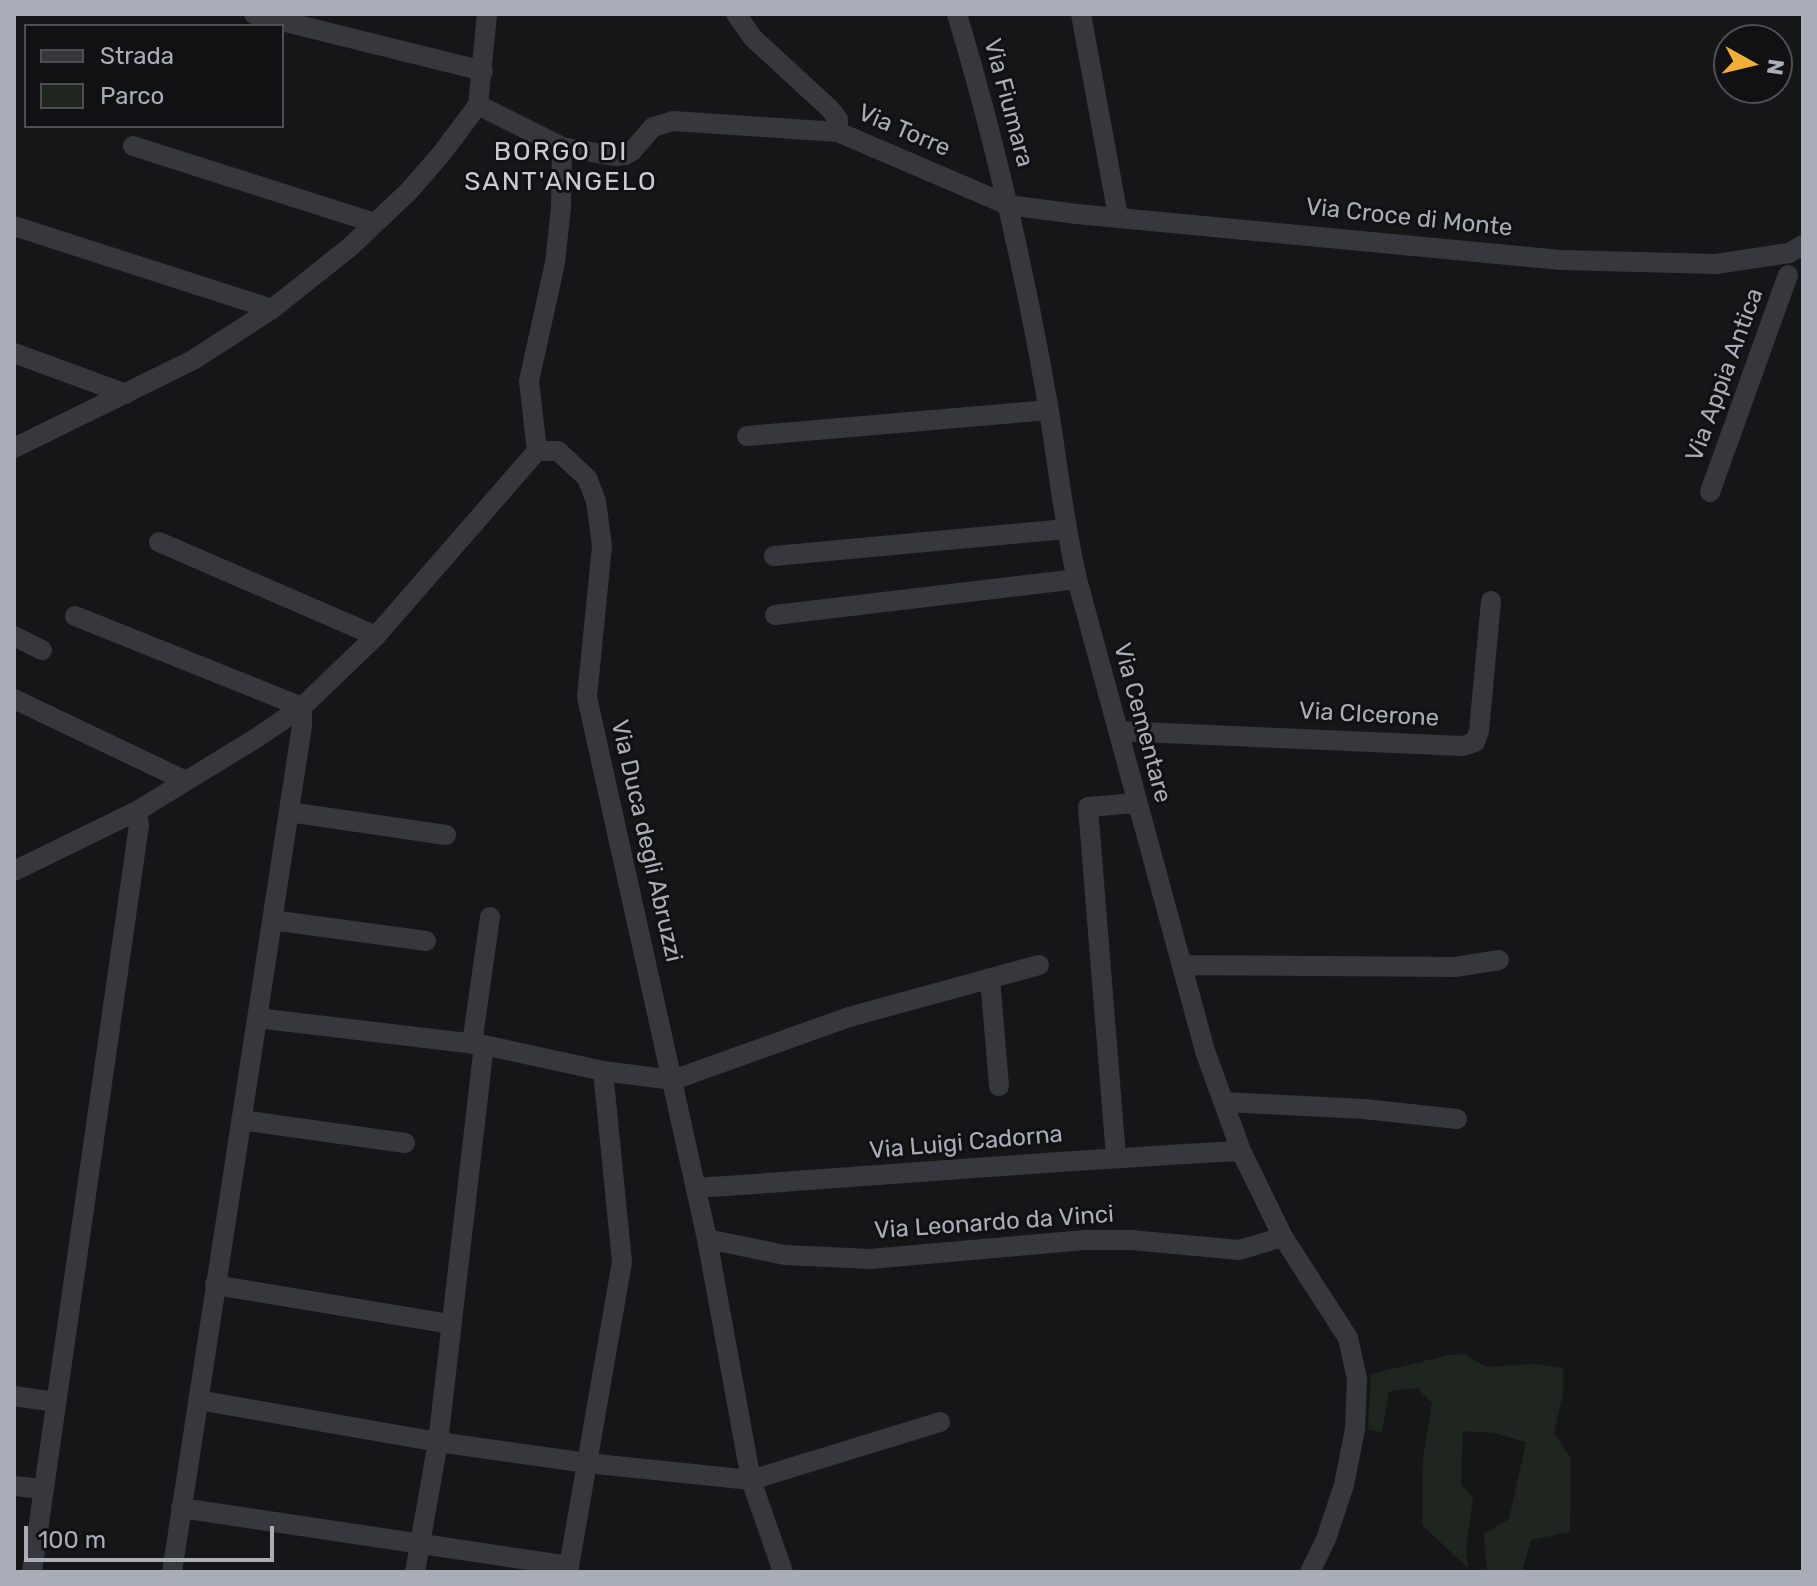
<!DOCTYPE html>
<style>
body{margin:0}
#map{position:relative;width:1817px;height:1586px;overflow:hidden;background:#161618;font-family:Rubik,sans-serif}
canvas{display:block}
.frame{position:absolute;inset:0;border:16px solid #a8adb8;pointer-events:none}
.legend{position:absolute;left:24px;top:24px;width:260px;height:104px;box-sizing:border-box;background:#111113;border:2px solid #4d4f55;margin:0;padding:10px 14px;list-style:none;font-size:24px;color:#a8adb8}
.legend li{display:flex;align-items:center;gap:16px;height:40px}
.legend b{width:40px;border:2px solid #4d4f55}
.north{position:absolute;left:1713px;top:24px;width:80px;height:80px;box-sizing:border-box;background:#111113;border:2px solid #4d4f55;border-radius:50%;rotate:98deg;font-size:22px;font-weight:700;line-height:32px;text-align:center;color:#a8adb8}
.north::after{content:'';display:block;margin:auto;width:28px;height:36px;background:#f2b134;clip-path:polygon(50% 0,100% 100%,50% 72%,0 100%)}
.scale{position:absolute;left:24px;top:1526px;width:250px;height:36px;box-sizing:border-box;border:4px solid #a8adb8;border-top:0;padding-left:10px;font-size:24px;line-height:28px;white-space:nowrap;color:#a8adb8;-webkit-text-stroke:6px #111113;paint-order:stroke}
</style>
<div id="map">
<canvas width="1817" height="1586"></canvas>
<div class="frame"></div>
<ul class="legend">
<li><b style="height:10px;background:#37383d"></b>Strada</li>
<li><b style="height:22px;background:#1e261f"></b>Parco</li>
</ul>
<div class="north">N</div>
<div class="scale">100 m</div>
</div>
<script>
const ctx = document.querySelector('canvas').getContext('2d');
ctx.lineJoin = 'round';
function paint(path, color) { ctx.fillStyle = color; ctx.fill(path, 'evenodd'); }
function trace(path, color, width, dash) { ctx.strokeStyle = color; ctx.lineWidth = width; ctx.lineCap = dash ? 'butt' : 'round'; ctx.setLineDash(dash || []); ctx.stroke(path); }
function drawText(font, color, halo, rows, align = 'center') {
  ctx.font = font + ' Rubik,sans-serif'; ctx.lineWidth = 6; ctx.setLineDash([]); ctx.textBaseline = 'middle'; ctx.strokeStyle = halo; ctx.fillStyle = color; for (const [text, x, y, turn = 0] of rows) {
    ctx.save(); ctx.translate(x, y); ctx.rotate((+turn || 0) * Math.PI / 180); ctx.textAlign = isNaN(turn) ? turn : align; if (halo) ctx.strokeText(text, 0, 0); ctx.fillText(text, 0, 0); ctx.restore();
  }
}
const green = new Path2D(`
 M1465 1354 1486 1367 1536 1364 1563 1368V1394L1554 1433 1571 1459 1570 1532 1531 1540 1522 1572H1487L1484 1534 1509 1519 1526 1442 1494 1433 1463 1431 1461 1484 1473 1498 1466 1548 1468 1568 1422 1525 1423 1457 1432 1403 1417 1388 1389 1392 1382 1433 1368 1429 1371 1374 1449 1355Z`);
const minor = new Path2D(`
 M254 14 483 71
 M736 14 753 38 829 108 838 119V132
 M957 14C996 144 1026 277 1049 411 1058 467 1064 523 1077 579L1205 1051 1241 1151 1283 1237 1348 1338 1357 1379 1355 1429 1344 1485 1326 1539 1310 1572
 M1081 14 1118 216
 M478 105 562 147 615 156 625 155 632 151 653 127 673 121 838 132 1008 205 1077 214 1561 260 1716 264 1789 253 1803 245
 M133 146 375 223
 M562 147 561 207 555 263 529 381 537 451H558L587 478 596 501 602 546 587 697 707 1239 751 1480 783 1572
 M14 226 272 309
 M14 353 126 394
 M747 436 1049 410
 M14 448 193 360 272 309 350 247 409 191 442 153 478 105 487 14
 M1710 492 1788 275
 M159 542 376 636
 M774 556 1066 529
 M775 615 1077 579
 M75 616 302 707V726L172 1572
 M14 636 42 650
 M14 699 186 781
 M1118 731 1463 746 1475 742 1479 731 1491 601
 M289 812 446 835
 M14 871 137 811 258 737 302 707 376 636 537 451
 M272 920 426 941
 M1182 965 1455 967 1499 960
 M990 978 999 1086
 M257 1018 484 1045 603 1071 673 1080 849 1017 1039 965
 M472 1044 490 917
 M1224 1102 1364 1109 1457 1119
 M241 1120 405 1143
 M1116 1157 1088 807 1136 803
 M696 1188C878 1176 1059 1160 1241 1151
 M707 1239 785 1255 870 1259 1085 1240H1131L1239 1250 1283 1237
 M215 1285 450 1324
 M14 1396 56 1402
 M198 1400 438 1442 587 1463 751 1480 940 1422
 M14 1486 44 1489
 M181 1508 569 1566
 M32 1572 139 825 137 811
 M415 1572 438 1442 484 1045
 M568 1572 622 1262 603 1071`);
const streetNames = [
 ["Via Fiumara",1008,103,75],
 ["Via Torre",904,131,23],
 ["Via Croce di Monte",1409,218,6],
 ["Via Appia Antica",1725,375,-70],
 ["Via CIcerone",1369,715,3],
 ["Via Cementare",1142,723,75],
 ["Via Duca degli Abruzzi",646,841,77],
 ["Via Luigi Cadorna",966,1143,-5],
 ["Via Leonardo da Vinci",994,1223,-4]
];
const neighbourhoodNames = [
 ["BORGO DI",561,152],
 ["SANT'ANGELO",561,182]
];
paint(green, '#1e261f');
trace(minor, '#37383d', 20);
drawText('24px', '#a8adb8', '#111113', streetNames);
ctx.letterSpacing = '2px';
drawText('26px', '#c9ccd4', '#111113', neighbourhoodNames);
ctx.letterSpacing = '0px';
</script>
